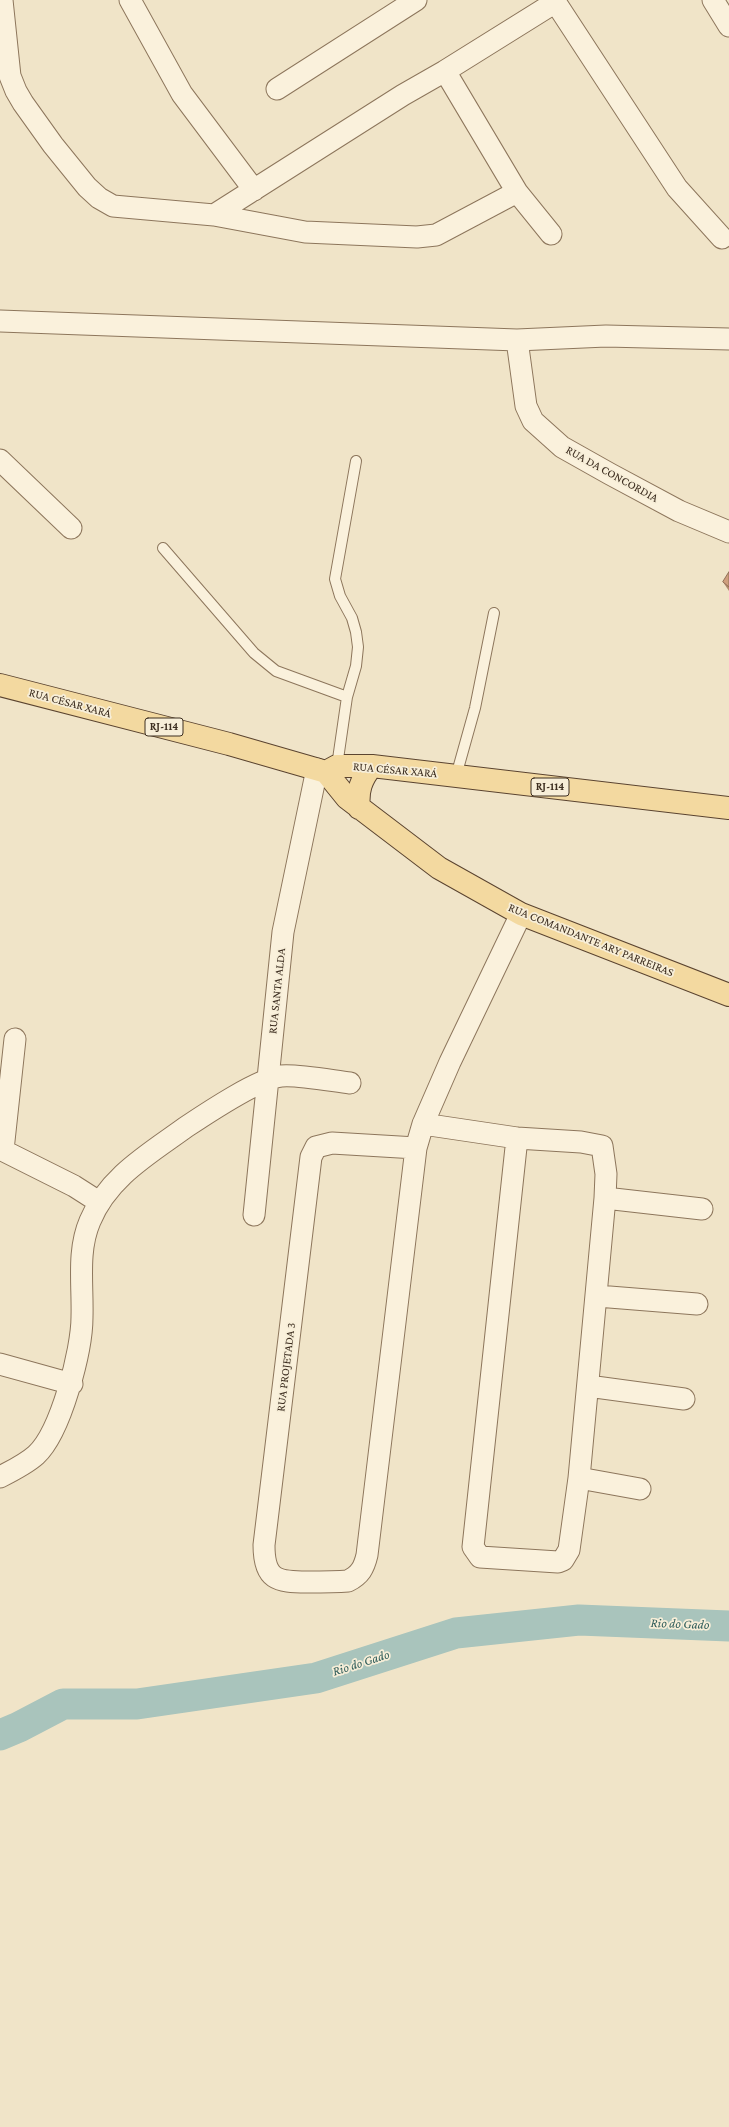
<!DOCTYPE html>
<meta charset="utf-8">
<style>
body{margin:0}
canvas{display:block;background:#f0e4c8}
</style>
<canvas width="729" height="2127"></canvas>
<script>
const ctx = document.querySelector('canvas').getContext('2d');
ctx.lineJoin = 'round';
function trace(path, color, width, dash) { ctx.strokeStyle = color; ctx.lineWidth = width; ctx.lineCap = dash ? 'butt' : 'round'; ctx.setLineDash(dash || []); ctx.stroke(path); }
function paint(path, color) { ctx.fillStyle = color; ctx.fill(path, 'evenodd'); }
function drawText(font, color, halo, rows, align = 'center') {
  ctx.font = font + ' "Crimson Pro",serif'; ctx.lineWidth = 3.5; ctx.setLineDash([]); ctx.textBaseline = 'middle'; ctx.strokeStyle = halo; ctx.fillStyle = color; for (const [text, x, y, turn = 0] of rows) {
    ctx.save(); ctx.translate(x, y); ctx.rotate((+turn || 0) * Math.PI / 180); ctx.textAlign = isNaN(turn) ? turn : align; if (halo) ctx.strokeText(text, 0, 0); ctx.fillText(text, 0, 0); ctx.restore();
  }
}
const river = new Path2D(`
 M0 1735 19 1727 63 1704H137L316 1678 456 1633 579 1620 729 1626`);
const lane = new Path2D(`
 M163 548 254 653 276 671 347 697
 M337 766 347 697 356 666 358 647 356 632 352 618 340 596 335 579 356 461
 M456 776 475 708 494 613`);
const street = new Path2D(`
 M2 0 10 76 16 91 23 103 53 145 87 187 99 198 113 206 214 215 305 232 417 237 436 235 517 192
 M130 0 182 94 254 190
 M554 0 677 188 722 238
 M713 0 729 26
 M445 71 554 3
 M277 89 416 0
 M214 215 403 95 445 71 517 192 551 234
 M0 321 517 340 606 336 729 339
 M517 340 526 406 533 421 562 447 610 474 679 511 729 532
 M0 460 71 528
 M423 1124 517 1138 581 1142 602 1146 606 1174 605 1198 579 1478 569 1550 563 1560 558 1562 480 1557 473 1547 517 1138
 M416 1148 332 1143 316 1147 311 1157 264 1545C264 1580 277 1582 307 1582 321 1582 335 1582 348 1581 360 1575 364 1568 367 1555L416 1148 423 1124 450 1062 521 914
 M0 1149 74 1186 99 1202
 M3 1150 15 1039
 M605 1198 702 1209
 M254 1215 283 932 317 769
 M597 1296 697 1304
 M0 1364 72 1384
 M588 1386 684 1399
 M0 1477C12 1471 26 1464 36 1455 61 1432 82 1350 82 1317 83 1285 77 1251 90 1221 108 1177 149 1154 186 1127 207 1113 258 1079 281 1076 296 1074 333 1081 350 1083
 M579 1478 640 1489`);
const primary = new Path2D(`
 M0 685 229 744 326 772 337 766H372L729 808
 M326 772 347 798 439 868 521 914 729 995
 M359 808C357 791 361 779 372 766`);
const wall = new Path2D(`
 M729 572V591L723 582Z`);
const building = new Path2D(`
 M729 572V587L723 582Z`);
const shields = [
 [164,727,38],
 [550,787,38]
];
const shieldNames = [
 ["RJ-114",164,727],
 ["RJ-114",550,787]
];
const streetNames = [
 ["RUA DA CONCORDIA",612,474,29],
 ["RUA CÉSAR XARÁ",70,703,15],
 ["RUA CÉSAR XARÁ",395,770,5],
 ["RUA COMANDANTE ARY PARREIRAS",591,940,22],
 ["RUA SANTA ALDA",277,991,-84],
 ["RUA PROJETADA 3",286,1367,-83]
];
const waterNames = [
 ["Rio do Gado",680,1624,2],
 ["Rio do Gado",361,1663,-18]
];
trace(river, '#a9c4bc', 31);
trace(lane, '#8d765c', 12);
trace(street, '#8d765c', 23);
trace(primary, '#5b4430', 24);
trace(lane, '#faf1dc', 10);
trace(street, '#faf1dc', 21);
trace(primary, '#f3d9a0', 22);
paint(wall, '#b2896c');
paint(building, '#cf9f7d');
trace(building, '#916f58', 1);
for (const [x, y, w] of shields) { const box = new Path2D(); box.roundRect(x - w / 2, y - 9, w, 18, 3); ctx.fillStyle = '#f7eed8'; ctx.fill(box); trace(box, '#3d2e20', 1); }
drawText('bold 11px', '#3d2e20', null, shieldNames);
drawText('12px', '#3d2e20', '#f7eed8', streetNames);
drawText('italic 13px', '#2f5d5a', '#f7eed8', waterNames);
</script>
